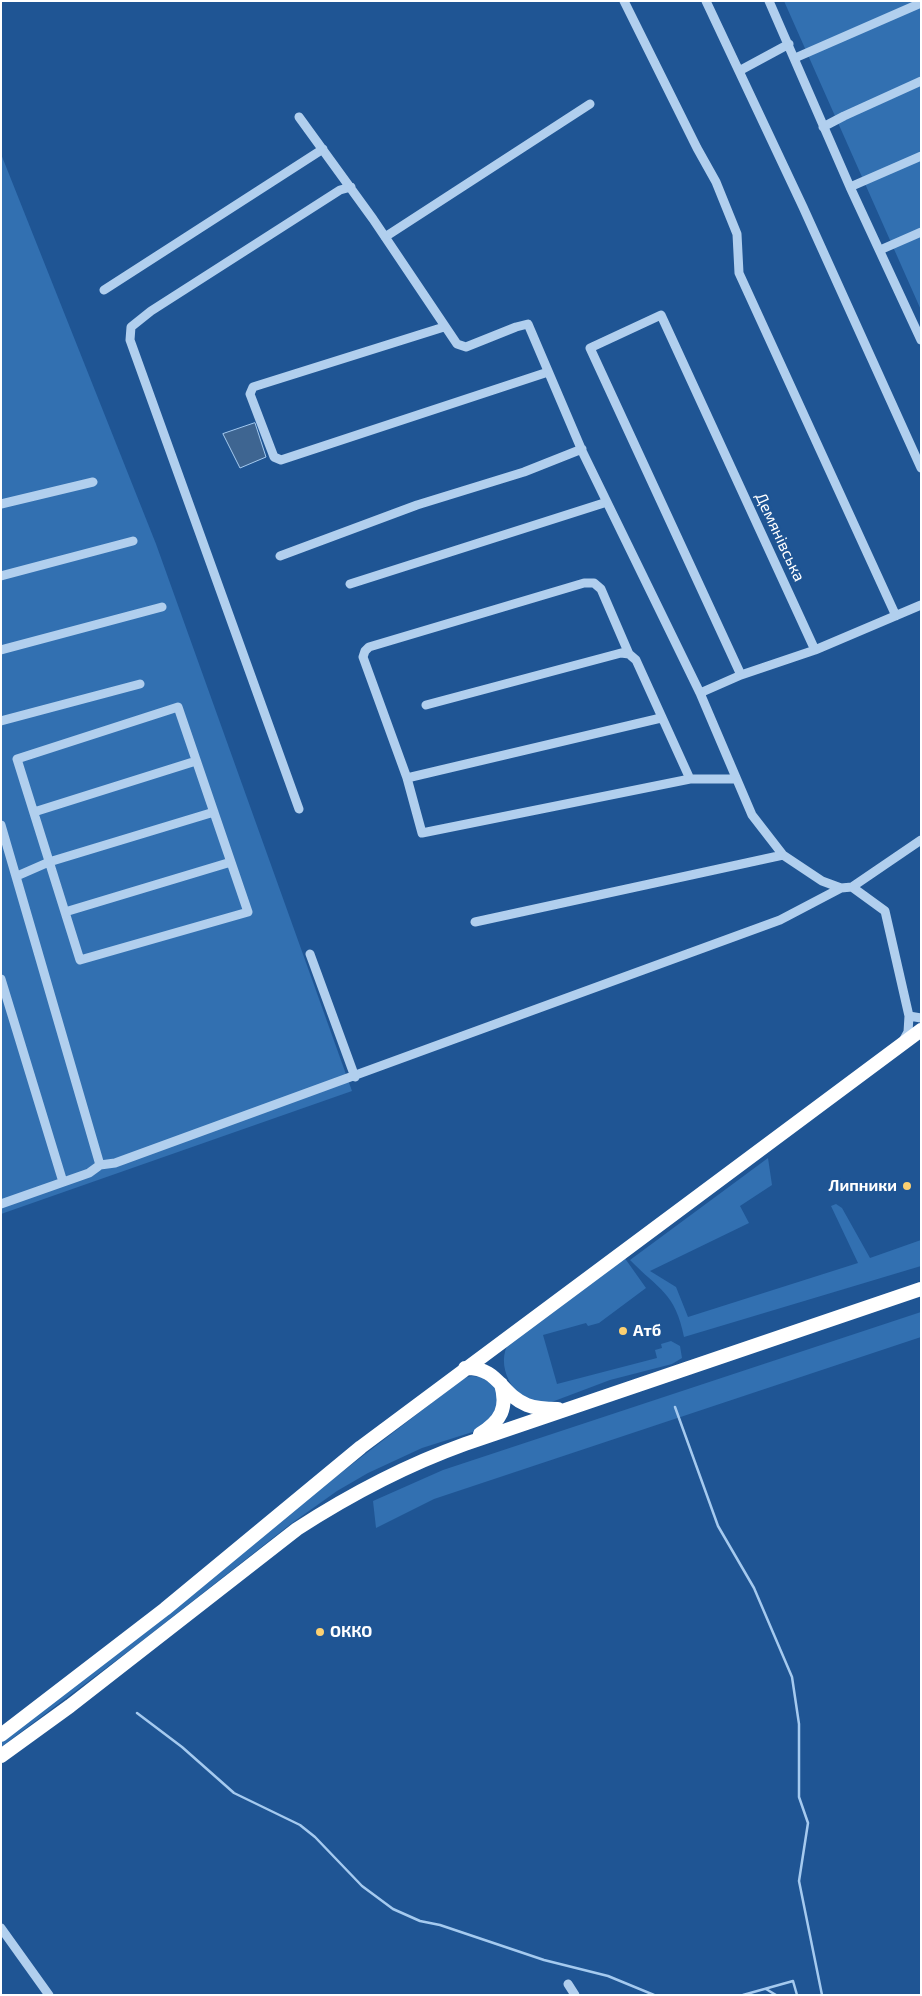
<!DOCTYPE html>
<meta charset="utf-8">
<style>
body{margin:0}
#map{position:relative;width:922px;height:1996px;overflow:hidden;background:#1f5594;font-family:"Exo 2",sans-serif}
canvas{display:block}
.frame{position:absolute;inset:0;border:2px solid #fff;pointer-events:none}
</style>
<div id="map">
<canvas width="922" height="1996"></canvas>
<div class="frame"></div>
</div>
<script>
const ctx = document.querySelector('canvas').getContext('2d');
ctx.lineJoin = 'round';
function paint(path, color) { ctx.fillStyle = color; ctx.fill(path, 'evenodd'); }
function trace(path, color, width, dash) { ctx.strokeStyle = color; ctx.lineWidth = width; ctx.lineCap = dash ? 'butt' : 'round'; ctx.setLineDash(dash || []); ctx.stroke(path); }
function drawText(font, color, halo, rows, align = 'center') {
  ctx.font = font + ' "Exo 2",sans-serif'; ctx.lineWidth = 4.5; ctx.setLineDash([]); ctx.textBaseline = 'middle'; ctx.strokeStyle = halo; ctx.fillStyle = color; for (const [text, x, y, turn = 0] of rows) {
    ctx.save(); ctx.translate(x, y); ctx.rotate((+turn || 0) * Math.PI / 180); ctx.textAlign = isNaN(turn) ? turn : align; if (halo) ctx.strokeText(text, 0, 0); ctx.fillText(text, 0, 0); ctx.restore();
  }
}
const green = new Path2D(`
 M784 1H921V310Z
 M1 154 156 544 352 1091 1 1214Z
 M768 1158 772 1185 740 1206 749 1223 650 1271 676 1287 688 1317 858 1263 831 1206 836 1204 842 1208 870 1258 921 1240V1266L684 1337C675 1292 659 1290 630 1260Z
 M624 1257 646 1288 599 1323 588 1326 586 1323 543 1335 557 1384 657 1358 655 1350 662 1348 661 1344 671 1341 680 1346 682 1358 672 1364 610 1380 549 1403C520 1409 495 1372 507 1346Z
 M921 1312V1337L434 1499 376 1528 373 1501 443 1470Z
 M472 1376 481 1377 495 1386 500 1409 482 1429 422 1448 368 1473 337 1491 292 1523 138 1644 1 1747V1740L329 1482 464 1378Z`);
const water = new Path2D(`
 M255 423 266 457 240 468 223 434Z`);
const stream = new Path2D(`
 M675 1407 718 1526 754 1588 792 1677 799 1724V1797L808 1823 799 1881 822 1995
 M137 1713 182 1747 234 1793 300 1825 315 1837 362 1886 393 1909 420 1921 440 1925 544 1960 608 1976 654 1995
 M766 1989 776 1995
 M743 1995 793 1981 797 1995`);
const minor = new Path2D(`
 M624 1 697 148 716 182 737 234 739 273 896 616
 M706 1 803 207 921 468
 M769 1 850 187 921 340
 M795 58 921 3
 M739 71 789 44
 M299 117 373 219 457 344 466 347 516 327 528 324 583 453 700 693 752 815 783 855 822 881 841 888 852 887 885 911 909 1016 908 1032 903 1041
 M823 127 844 116 921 81
 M850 187 921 156
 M385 237 590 104
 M880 250 921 232
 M104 290 323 149
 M444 327 253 387 250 394 274 457 281 460 548 372
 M1 504 93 482
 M280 556 417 505 524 472 582 449
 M1 576 133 541
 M350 584 607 502
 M1 650 162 607
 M629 654 601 589 594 583H584L369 647 365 651 363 657 407 778 422 833 690 779H736
 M741 675 590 348 661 315 815 650
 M700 693 741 675 815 650 921 605
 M426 705 621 653 629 654 636 660 690 779
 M178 707 248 912 80 960 17 759Z
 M1 721 140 684
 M407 778 661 718
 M299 809 130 340 131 327 151 311 340 190 351 187
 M34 812 196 761
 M1 825 100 1165
 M17 876 49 862 214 812
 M852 887 921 840
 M65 912 231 862
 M475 922 783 855
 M310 954 355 1077
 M1 979 63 1182
 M909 1016 921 1018
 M1 1204 89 1173 100 1165 115 1163 780 920 841 888
 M1 1928 49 1995
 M568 1984 575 1995`);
const highway = new Path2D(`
 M465 1368C499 1367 500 1394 527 1405 537 1409 548 1409 558 1409
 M480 1434C501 1421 508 1408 501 1384
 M1 1735 165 1609 361 1447 921 1030
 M1 1756 70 1706 297 1529C351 1494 404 1466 465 1444L921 1289`);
const markers = [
 [907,1186,5,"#fcd071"],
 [623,1331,5,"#fcd071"],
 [320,1632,5,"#fcd071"]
];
const streetNames = [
 ["Демянівська",780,537,65]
];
const poiNames = [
 ["Липники",897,1186,"right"],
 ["Атб",633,1331],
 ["ОККО",330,1632]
];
paint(green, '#3270b1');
paint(water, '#3e6591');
trace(water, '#a5caef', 1);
trace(stream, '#a5caef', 2.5);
trace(minor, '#b1cfee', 9);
trace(highway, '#fff', 14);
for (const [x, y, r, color] of markers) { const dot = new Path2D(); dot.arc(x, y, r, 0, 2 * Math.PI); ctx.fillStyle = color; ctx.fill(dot); trace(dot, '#1f5594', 2); }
drawText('16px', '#fff', '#1f5594', streetNames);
drawText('bold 16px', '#fff', '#1f5594', poiNames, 'left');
</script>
